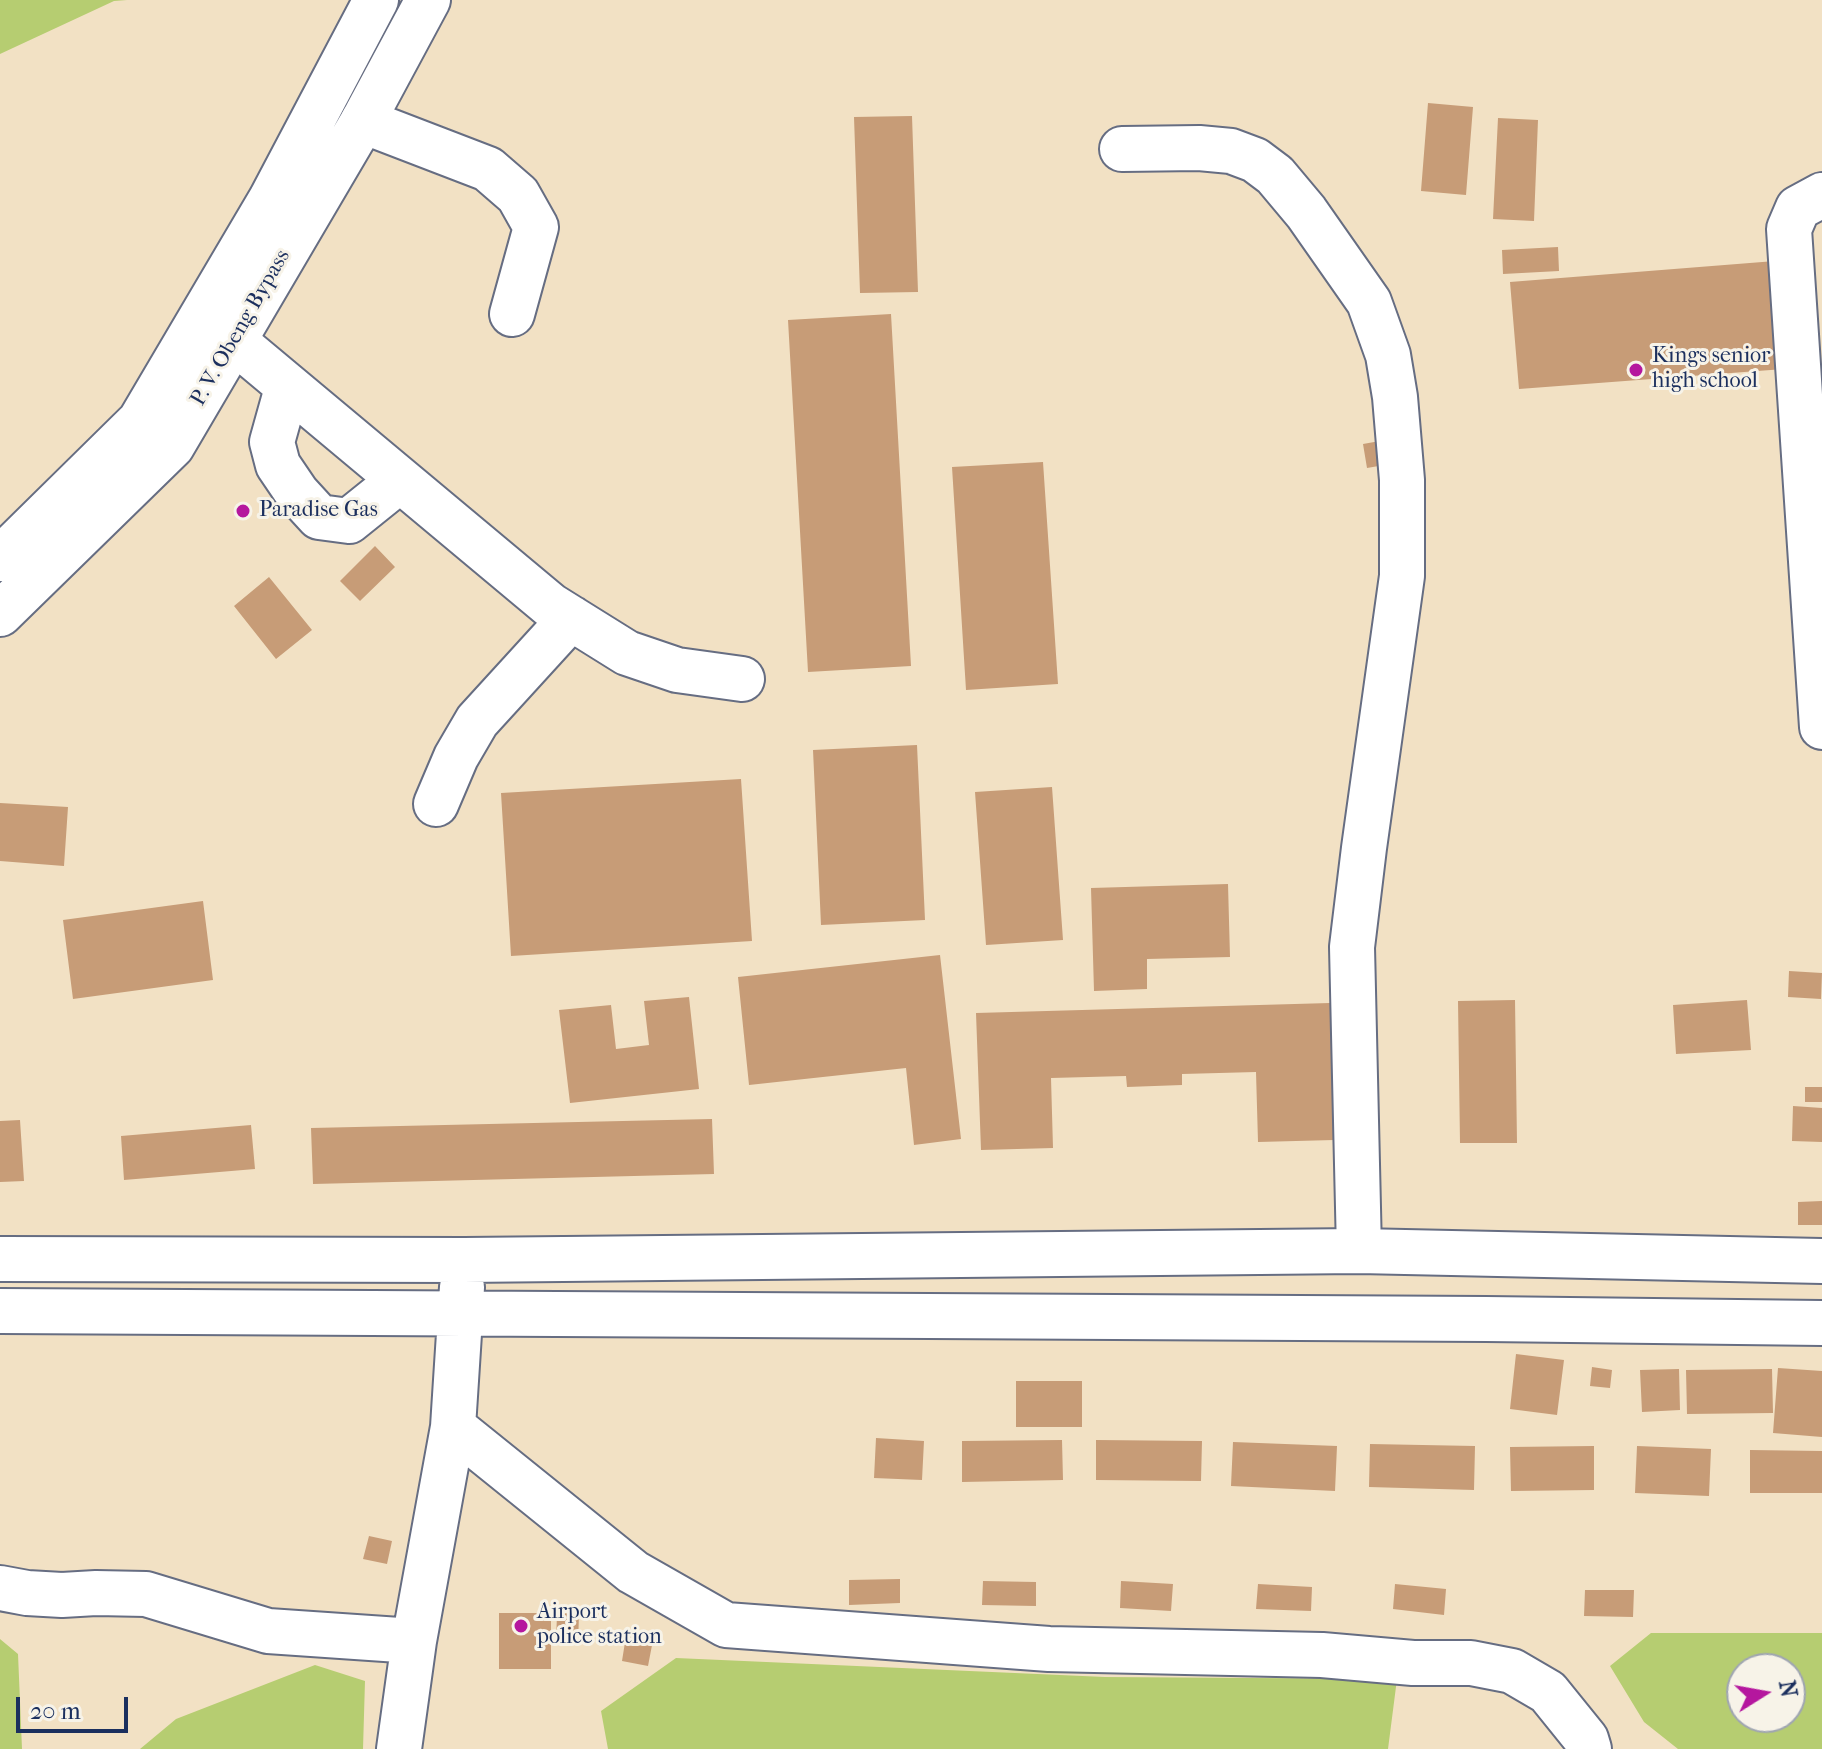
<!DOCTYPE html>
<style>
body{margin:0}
#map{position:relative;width:1822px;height:1749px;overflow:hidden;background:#f2e1c4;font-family:"IM FELL French Canon",serif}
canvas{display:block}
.north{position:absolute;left:1726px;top:1653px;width:80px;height:80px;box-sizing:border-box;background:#f7f3e8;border:2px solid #9fa5b1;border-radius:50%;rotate:79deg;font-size:22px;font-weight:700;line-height:32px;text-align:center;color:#1b2f5e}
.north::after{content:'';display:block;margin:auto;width:28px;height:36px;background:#b5179e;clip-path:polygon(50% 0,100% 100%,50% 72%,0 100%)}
.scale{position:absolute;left:16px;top:1697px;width:112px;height:36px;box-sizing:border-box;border:4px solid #1b2f5e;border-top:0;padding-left:10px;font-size:24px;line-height:28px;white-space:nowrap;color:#1b2f5e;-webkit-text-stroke:6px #f7f3e8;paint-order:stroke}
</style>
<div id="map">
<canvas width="1822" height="1749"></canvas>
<div class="north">N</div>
<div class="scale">20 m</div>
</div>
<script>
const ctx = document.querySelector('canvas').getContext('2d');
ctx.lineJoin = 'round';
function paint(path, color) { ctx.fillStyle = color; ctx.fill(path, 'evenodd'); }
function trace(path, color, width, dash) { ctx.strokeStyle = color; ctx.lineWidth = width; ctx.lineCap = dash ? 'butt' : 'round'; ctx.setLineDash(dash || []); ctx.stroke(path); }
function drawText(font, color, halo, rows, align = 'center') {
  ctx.font = font + ' "IM FELL French Canon",serif'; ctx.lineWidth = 6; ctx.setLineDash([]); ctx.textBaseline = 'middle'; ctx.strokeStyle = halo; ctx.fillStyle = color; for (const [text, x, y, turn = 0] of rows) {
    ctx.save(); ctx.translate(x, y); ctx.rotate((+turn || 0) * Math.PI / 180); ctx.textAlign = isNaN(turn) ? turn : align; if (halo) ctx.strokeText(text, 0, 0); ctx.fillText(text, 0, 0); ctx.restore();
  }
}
const green = new Path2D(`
 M0 0H127L114 1 0 54Z
 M1651 1633H1822V1749H1678L1644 1722 1610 1666ZM1742 1669H1790V1717H1742Z
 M0 1639 18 1654 22 1749H0Z
 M676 1658 1105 1677 1397 1679 1388 1749H608L601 1711Z
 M315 1665 365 1681 363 1749H140L176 1719Z`);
const building = new Path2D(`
 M1428 103 1473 107 1466 195 1421 191Z
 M912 116 918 292 860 293 854 117Z
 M1498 118 1538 120 1534 221 1493 219Z
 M1558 247 1559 271 1503 274 1502 250Z
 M1775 261 1784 369 1519 389 1510 282Z
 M891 314 911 666 808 672 788 320Z
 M1391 439 1396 463 1367 468 1363 444Z
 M1043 462 1058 684 966 690 952 467Z
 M375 546 395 567 360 601 340 581Z
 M269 577 312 630 276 659 234 606Z
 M917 745 925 920 821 925 813 750Z
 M741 779 752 941 511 956 501 793Z
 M1052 787 1063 940 986 945 975 792Z
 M0 803 68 807 64 866 0 861Z
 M1228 884 1230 957 1147 959V989L1094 991 1091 888Z
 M203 901 213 980 73 999 63 920Z
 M940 955 961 1139 914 1145 906 1068 749 1085 738 977Z
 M1789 971 1822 973 1821 999 1788 997Z
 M689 997 699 1089 570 1103 559 1010 611 1005 616 1049 649 1045 644 1001Z
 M1515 1000 1517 1143H1460L1458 1001Z
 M1747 1000 1751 1050 1676 1054 1673 1005Z
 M1330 1003 1334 1140 1258 1142 1256 1072 1182 1074V1085L1127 1087 1126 1076 1051 1078 1053 1148 981 1150 976 1013Z
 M1805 1087H1822V1102H1805Z
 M1793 1106 1822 1108V1142L1792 1141Z
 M712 1119 714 1174 313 1184 311 1128Z
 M20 1120 24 1181 0 1182V1121Z
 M251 1125 255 1169 124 1180 121 1136Z
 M1822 1201V1225H1798V1202Z
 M1516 1354 1564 1360 1557 1415 1510 1409Z
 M1592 1367 1612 1370 1610 1388 1590 1386Z
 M1778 1368 1822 1371V1437L1773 1433Z
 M1679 1369 1680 1410 1642 1412 1640 1370Z
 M1772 1369 1773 1413 1687 1414 1686 1370Z
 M1016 1381H1082V1427H1016Z
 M876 1438 924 1441 922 1480 874 1478Z
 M1062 1440 1063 1480 962 1482V1441Z
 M1096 1440 1202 1441 1201 1481 1096 1480Z
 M1233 1442 1337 1446 1335 1491 1231 1486Z
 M1370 1444 1475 1446 1474 1490 1369 1487Z
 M1594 1446V1490L1511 1491 1510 1447Z
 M1637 1446 1711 1449 1709 1496 1635 1493Z
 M1750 1450 1822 1451V1493H1750Z
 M369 1536 392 1541 387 1564 363 1559Z
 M900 1579V1603L849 1605V1580Z
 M983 1581 1036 1582V1606L982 1605Z
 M1121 1581 1173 1584 1171 1611 1120 1608Z
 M1258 1584 1312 1587 1311 1611 1256 1609Z
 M1395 1584 1446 1589 1444 1615 1393 1609Z
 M1585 1590H1634L1633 1617 1584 1616Z
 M499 1613H551V1669H499Z
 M557 1613 579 1614 578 1644H556Z
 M626 1636 653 1640 648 1666 622 1661Z`);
const minor = new Path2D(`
 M363 121 488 169 518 195 536 227 512 314
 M1122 149 1199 148 1231 151 1255 160 1275 175 1306 212 1369 302 1388 355 1395 397 1402 480V576L1364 848 1352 947 1359 1251
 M1822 195 1798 208 1789 229 1822 727
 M234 341 550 605 627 653 677 670 742 679
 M290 388 284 399 272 442 278 465 297 493 319 517 349 521 400 480
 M436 804 456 757 477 721 571 618
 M0 1259 464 1260 1359 1251 1822 1261
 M0 1311 1486 1319 1822 1323
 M453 1427 633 1572 726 1625 1049 1649 1322 1655 1413 1663H1471L1512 1671 1548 1692 1586 1739 1589 1749
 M0 1588 27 1593 62 1595 96 1593 146 1594 268 1631 414 1641
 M399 1749 414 1641 453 1427 462 1287`);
const highway = new Path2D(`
 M0 559 140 421 271 199 376 0
 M0 614 172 446 363 121 428 0`);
const markers = [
 [1636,370,8,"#b5179e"],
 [243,511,8,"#b5179e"],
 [521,1626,8,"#b5179e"]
];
const streetNames = [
 ["P. V. Obeng Bypass",241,328,-60]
];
const poiNames = [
 ["Kings senior",1652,357],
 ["high school",1652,382],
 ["Paradise Gas",259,511],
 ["Airport",537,1613],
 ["police station",537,1638]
];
paint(green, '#b6cd71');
paint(building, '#c79c77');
trace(minor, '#666d82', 48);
trace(highway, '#666d82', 48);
trace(minor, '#fff', 44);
trace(highway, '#fff', 44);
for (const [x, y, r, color] of markers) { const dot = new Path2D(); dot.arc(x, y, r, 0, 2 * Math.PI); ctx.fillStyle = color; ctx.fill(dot); trace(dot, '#f7f3e8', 3); }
drawText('22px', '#1b2f5e', '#f7f3e8', streetNames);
drawText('22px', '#1b2f5e', '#f7f3e8', poiNames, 'left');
</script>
